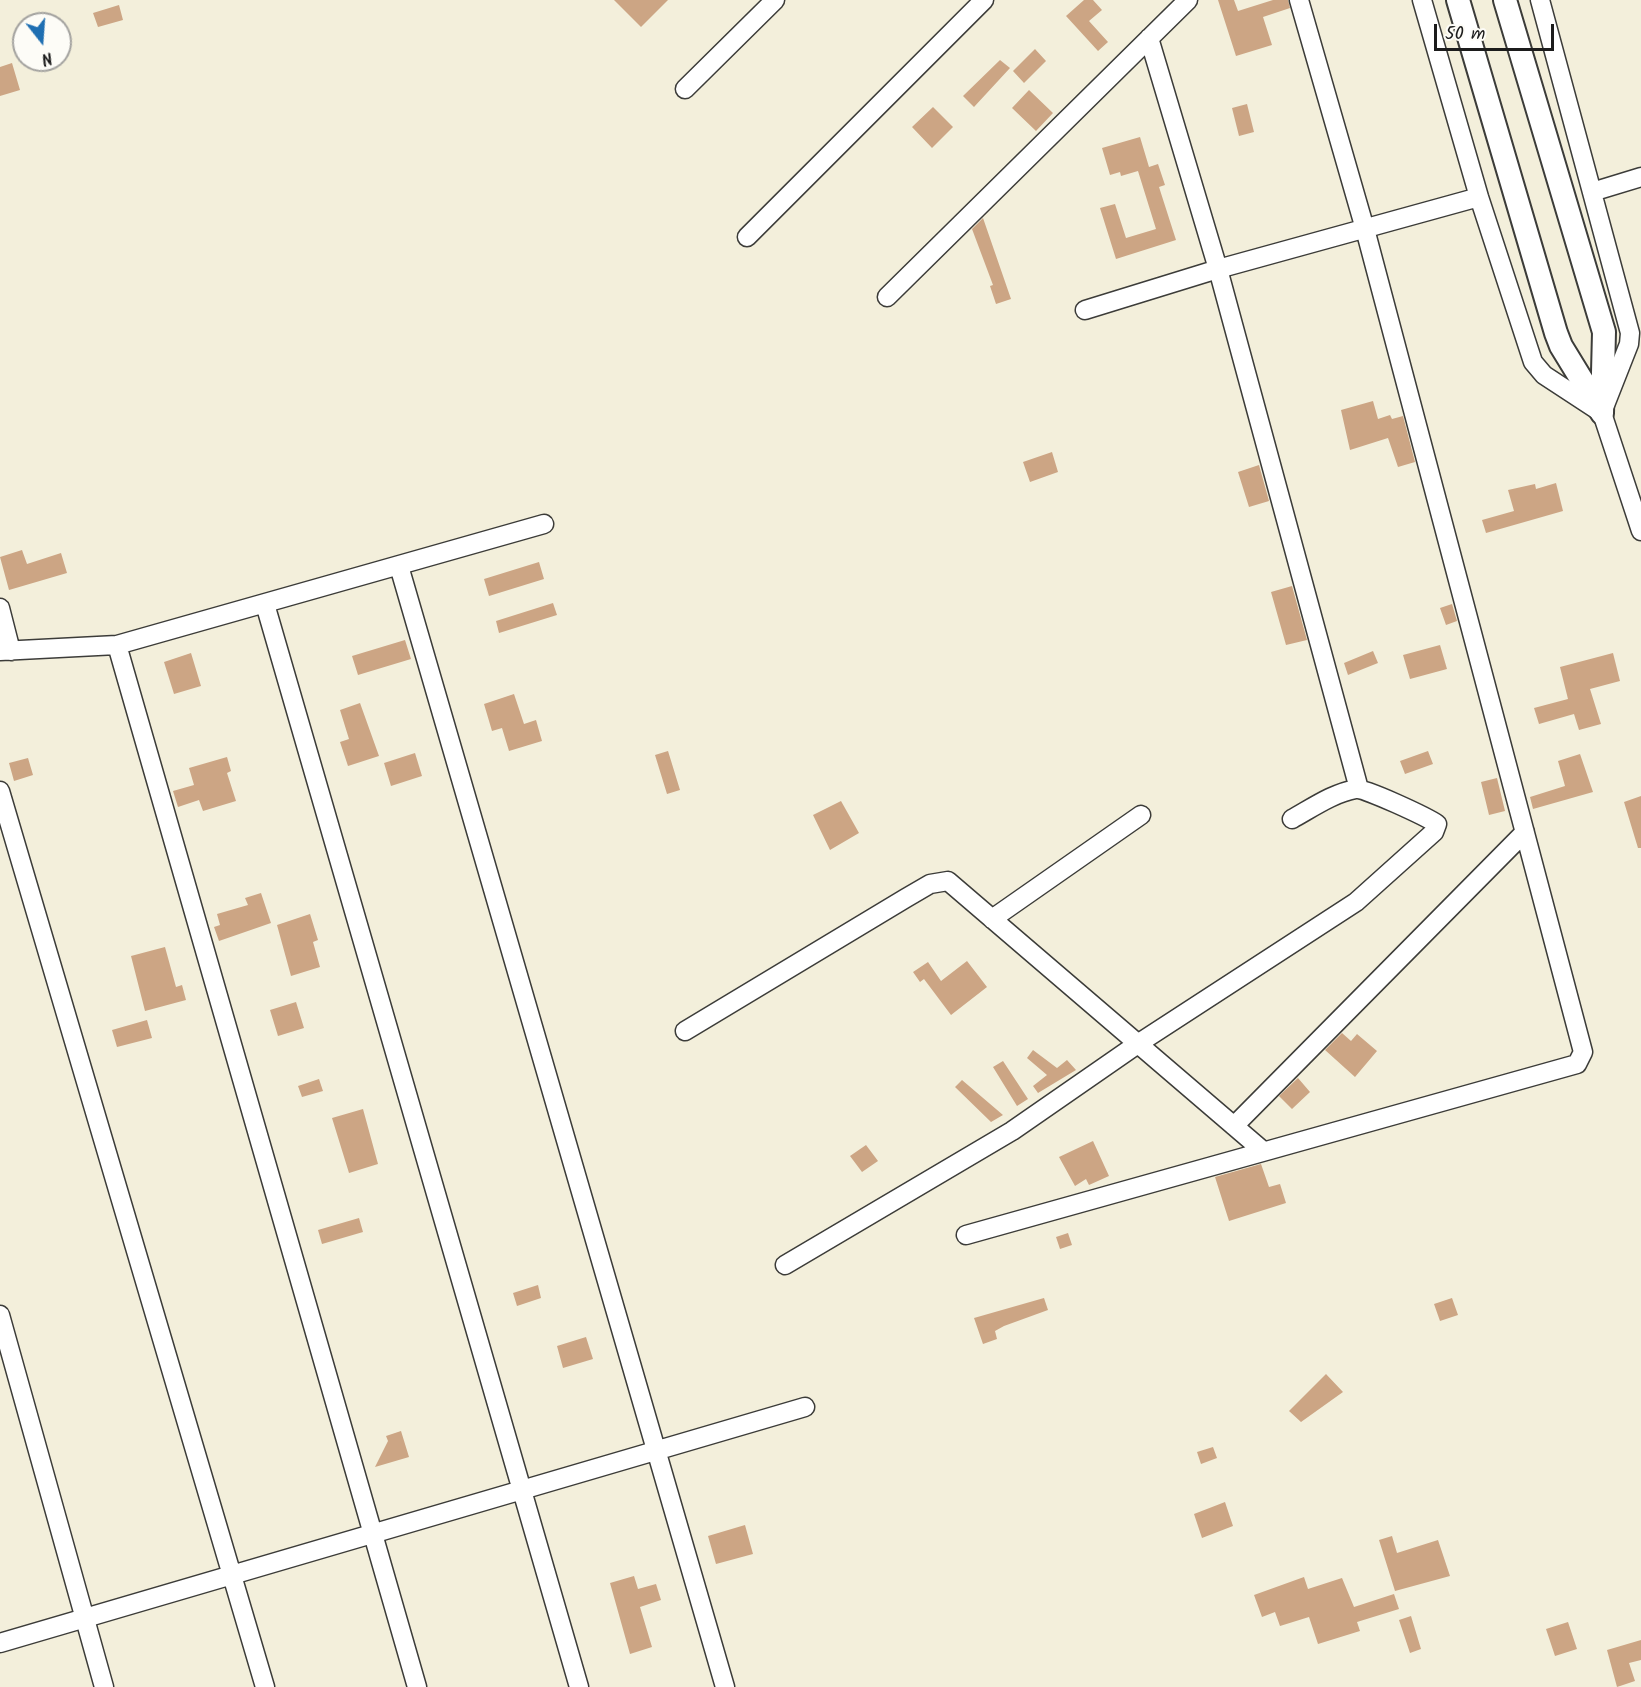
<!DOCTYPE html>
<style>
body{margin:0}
#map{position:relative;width:1641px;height:1687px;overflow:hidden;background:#f3efdb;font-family:Kalam,sans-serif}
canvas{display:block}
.north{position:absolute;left:12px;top:12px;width:60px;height:60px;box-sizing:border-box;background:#fdfcf7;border:2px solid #a3a29f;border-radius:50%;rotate:163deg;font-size:16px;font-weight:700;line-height:24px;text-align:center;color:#1c1c1c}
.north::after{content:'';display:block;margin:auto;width:21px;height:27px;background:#1f6fb2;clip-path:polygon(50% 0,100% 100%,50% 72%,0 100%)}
.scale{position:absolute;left:1434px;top:24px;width:120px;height:27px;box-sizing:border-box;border:3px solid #1c1c1c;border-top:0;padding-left:8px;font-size:18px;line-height:21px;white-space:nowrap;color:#1c1c1c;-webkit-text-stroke:4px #fdfcf7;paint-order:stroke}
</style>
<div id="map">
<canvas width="1641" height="1687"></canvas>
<div class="north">N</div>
<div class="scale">50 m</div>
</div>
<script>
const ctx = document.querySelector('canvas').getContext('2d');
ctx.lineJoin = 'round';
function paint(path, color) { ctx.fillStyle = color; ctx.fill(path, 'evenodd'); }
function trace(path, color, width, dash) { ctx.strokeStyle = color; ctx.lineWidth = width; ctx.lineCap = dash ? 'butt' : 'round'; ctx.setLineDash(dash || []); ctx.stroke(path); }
const building = new Path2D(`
 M614 0H668L641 27Z
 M1084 0H1093L1102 10 1089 21 1108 42 1098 51 1066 16Z
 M1218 0H1234L1238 11 1273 0H1288L1290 8 1263 17 1272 45 1236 56Z
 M119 5 123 20 98 27 93 13Z
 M1035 49 1046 61 1024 83 1013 71Z
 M1000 60 1010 68 974 107 963 96Z
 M12 63 20 90 0 96V67Z
 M1029 90 1053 113 1036 131 1012 108Z
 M1247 104 1254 132 1239 136 1232 108Z
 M933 107 953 127 932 148 912 127Z
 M1140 137 1149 167 1158 164 1165 185 1159 187 1176 240 1116 259 1100 208 1115 204 1126 238 1156 229 1138 171 1121 176 1120 172 1110 175 1102 148Z
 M983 218 1011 299 996 304 990 286 993 285 972 229Z
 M1373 401 1378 419 1390 415 1392 419 1403 416 1415 462 1398 467 1388 438 1350 450 1341 410Z
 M1052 452 1058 472 1030 482 1023 462Z
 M1259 465 1269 501 1249 507 1238 472Z
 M1556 483 1563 511 1486 533 1482 520 1514 511 1508 490 1535 484 1536 489Z
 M22 550 27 564 61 553 67 573 9 590 0 557Z
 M539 562 544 579 489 596 484 579Z
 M1292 586 1307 640 1286 645 1271 592Z
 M553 603 557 615 499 633 496 621Z
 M1452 604 1457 621 1446 625 1440 608Z
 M405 640 411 659 358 675 352 656Z
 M1440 645 1447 669 1410 679 1403 655Z
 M1373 651 1378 663 1348 675 1344 663Z
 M191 653 201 686 174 694 164 662Z
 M1613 653 1620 681 1590 689 1601 724 1579 730 1574 714 1539 724 1534 708 1568 699 1560 667Z
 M514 694 524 724 536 720 542 741 509 751 502 728 492 731 484 704Z
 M360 703 379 756 348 766 340 742 349 739 340 710Z
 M668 751 680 790 667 794 655 755Z
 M1428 751 1433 764 1405 774 1400 761Z
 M415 753 422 776 391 786 384 763Z
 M1580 754 1593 792 1533 809 1530 797 1565 786 1558 761Z
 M227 757 231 771 227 773 236 801 203 811 199 800 178 807 173 791 194 785 189 768Z
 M28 758 33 775 14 781 9 763Z
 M1497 778 1505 811 1489 815 1481 782Z
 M1641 796V848H1638L1624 802Z
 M841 801 859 833 830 850 813 815Z
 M261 893 271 923 219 941 214 927 220 925 217 914 248 905 245 898Z
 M310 914 318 940 313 942 320 967 291 976 277 925Z
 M165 947 176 987 182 985 186 1000 145 1011 131 956Z
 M967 961 987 987 951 1015 924 979 920 982 913 972 928 962 941 981Z
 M296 1002 304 1028 278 1036 270 1010Z
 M147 1020 152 1038 117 1047 112 1030Z
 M1342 1033 1351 1041 1357 1034 1377 1051 1355 1077 1325 1050Z
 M1033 1050 1057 1068 1067 1060 1076 1070 1038 1093 1033 1086 1047 1075 1027 1058Z
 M1003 1061 1028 1099 1017 1106 993 1067Z
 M1298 1078 1310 1092 1292 1109 1279 1096Z
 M319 1079 323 1091 302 1097 298 1086Z
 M962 1080 1003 1115 991 1122 955 1087Z
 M363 1109 378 1164 349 1173 332 1118Z
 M1093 1141 1109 1176 1089 1185 1086 1179 1075 1186 1059 1157Z
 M866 1145 878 1161 862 1172 850 1156Z
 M1261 1164 1269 1187 1280 1184 1286 1203 1229 1221 1215 1177Z
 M359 1218 363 1232 322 1244 318 1230Z
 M1068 1233 1072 1245 1060 1249 1056 1237Z
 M538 1285 541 1298 517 1306 513 1293Z
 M1044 1298 1048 1310 1004 1326 995 1331 997 1339 983 1344 974 1318Z
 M1452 1298 1458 1315 1440 1321 1434 1304Z
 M586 1337 593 1359 563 1368 557 1346Z
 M1326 1374 1343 1392 1301 1422 1289 1411Z
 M401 1431 409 1457 375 1467 388 1441 386 1436Z
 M1213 1447 1217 1458 1201 1464 1197 1452Z
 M1225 1502 1233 1526 1202 1538 1194 1514Z
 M745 1525 753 1554 716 1564 708 1536Z
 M1392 1536 1397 1553 1438 1540 1450 1576 1395 1591 1379 1540Z
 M634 1576 638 1589 656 1584 661 1600 640 1607 652 1647 630 1654 610 1583Z
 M1304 1577 1308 1589 1342 1578 1354 1607 1394 1594 1399 1609 1357 1622 1360 1631 1318 1644 1309 1617 1280 1626 1275 1612 1262 1617 1254 1595Z
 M1411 1616 1421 1649 1410 1653 1399 1620Z
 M1568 1622 1577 1649 1555 1656 1546 1629Z
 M1641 1640V1660L1629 1663 1635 1681 1617 1687 1607 1650Z`);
const minor = new Path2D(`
 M1422 0 1479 197 1533 362 1544 375 1602 413 1641 531
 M1540 0 1630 333 1629 344 1605 405
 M1149 38 1218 269 1359 789
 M685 89 775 0
 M1592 192 1641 177
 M747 237 984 0
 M887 297 1188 0
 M1085 310 1218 269 1479 197
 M399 566 725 1687
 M265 604 579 1687
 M0 608 11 651
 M117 645 417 1687
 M0 651 117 645 544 524
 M0 791 265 1687
 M992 919 1141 815
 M685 1031 906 898 930 884 948 881 1262 1150
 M1234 1126 1525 832
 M966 1235 1577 1064 1583 1052 1365 229 1299 0
 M785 1265 1012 1131 1139 1043 1356 902 1434 832 1437 824C1427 817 1365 788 1356 789 1333 793 1312 808 1292 819
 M0 1315 104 1687
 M0 1643 805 1407`);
const tertiary = new Path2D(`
 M1458 0 1556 333 1561 346 1602 413
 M1505 0 1604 332 1602 413`);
paint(building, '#cca584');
trace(minor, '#3c3c39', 21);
trace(tertiary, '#3c3c39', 26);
trace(minor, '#fff', 18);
trace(tertiary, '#fff', 22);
</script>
